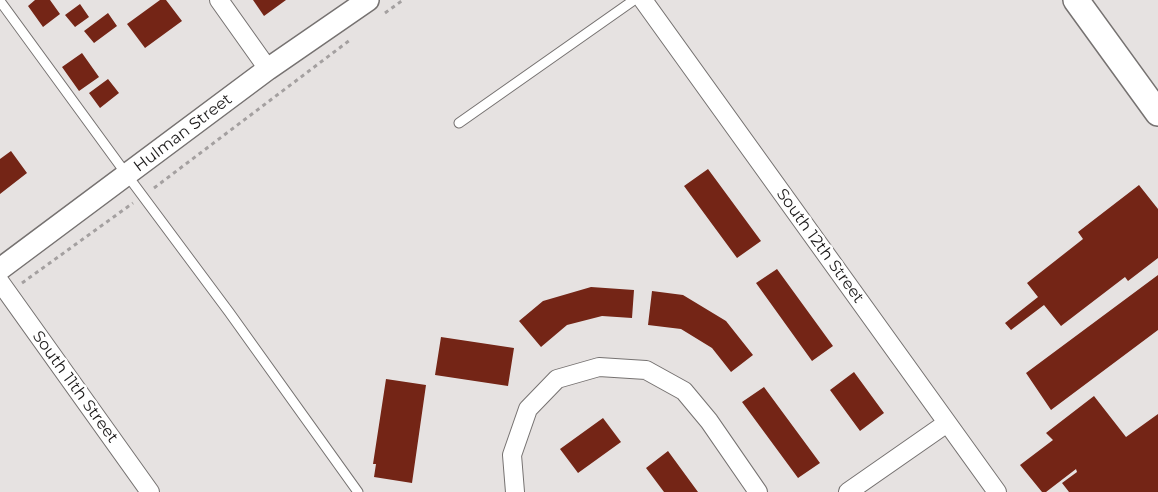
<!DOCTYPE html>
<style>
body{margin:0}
canvas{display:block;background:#e6e2e1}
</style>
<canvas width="1158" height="492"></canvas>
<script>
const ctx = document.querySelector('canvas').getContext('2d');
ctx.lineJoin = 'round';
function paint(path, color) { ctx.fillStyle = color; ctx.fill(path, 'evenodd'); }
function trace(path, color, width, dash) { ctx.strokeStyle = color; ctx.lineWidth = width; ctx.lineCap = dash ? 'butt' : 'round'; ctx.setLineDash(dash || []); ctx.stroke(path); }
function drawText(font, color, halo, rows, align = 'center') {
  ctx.font = font + ' Montserrat,sans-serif'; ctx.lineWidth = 5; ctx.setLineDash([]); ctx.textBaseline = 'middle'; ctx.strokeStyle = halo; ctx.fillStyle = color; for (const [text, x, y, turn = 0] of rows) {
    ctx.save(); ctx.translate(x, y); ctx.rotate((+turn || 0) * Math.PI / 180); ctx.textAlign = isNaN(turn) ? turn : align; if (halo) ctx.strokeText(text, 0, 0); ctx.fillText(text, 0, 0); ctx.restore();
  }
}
const building = new Path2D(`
 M35 0H50L60 14 43 27 28 6Z
 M160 0H166L182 21 145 48 127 24Z
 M253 0H286L264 16Z
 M80 4 89 17 75 27 65 15Z
 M108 13 117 26 94 43 84 31Z
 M82 53 99 77 79 91 62 67Z
 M108 79 119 93 100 108 89 93Z
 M11 151 27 173 0 194V159Z
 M708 169 761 241 737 258 684 186Z
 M1139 185 1158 209V258L1128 281 1125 277 1061 326 1044 305 1011 330 1005 323 1038 297 1027 283 1083 239 1078 232Z
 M777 269 833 346 812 361 756 283Z
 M1158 275V330L1051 410 1026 373Z
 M591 287 634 290 632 318 602 316 567 325 541 347 519 321 543 301Z
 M652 291 683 295 726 321 753 355 731 372 712 348 681 329 648 325Z
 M441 337 514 348 508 386 435 375Z
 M854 372 884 413 860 431 830 390Z
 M386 379 426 385 412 483 374 477 376 464H373Z
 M764 387 820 463 798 478 742 402Z
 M1094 396 1126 437 1158 414V492H1069L1062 483 1077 472 1076 469 1046 492H1042L1020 465 1053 440 1046 433Z
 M603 418 621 442 578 473 560 449Z
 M668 451 698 492H664L646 468Z`);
const path = new Path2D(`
 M385 13 403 0
 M154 188 350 40
 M22 283 133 203`);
const service = new Path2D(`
 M0 1 127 175 229 312 358 492
 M459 123 634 0`);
const minor = new Path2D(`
 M219 0 268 69
 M643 0 997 492
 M0 282 150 492
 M515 492 512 455 528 409 557 379 599 367 646 370 684 391 709 421 758 492
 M848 492 947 423`);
const tertiary = new Path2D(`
 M0 269 268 69 368 0`);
const secondary = new Path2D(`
 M1076 0 1158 113`);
const streetNames = [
 ["Hulman Street",183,133,-37],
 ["South 12th Street",820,246,54],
 ["South 11th Street",75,387,54]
];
paint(building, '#742516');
trace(service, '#767271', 11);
trace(minor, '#767271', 20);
trace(tertiary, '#767271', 24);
trace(secondary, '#767271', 28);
trace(path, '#a4a0a0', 3, [4, 4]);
trace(service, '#fff', 9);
trace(minor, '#fff', 18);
trace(tertiary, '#fff', 21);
trace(secondary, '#fff', 25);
drawText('16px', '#1c1a1a', '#fff', streetNames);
</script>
